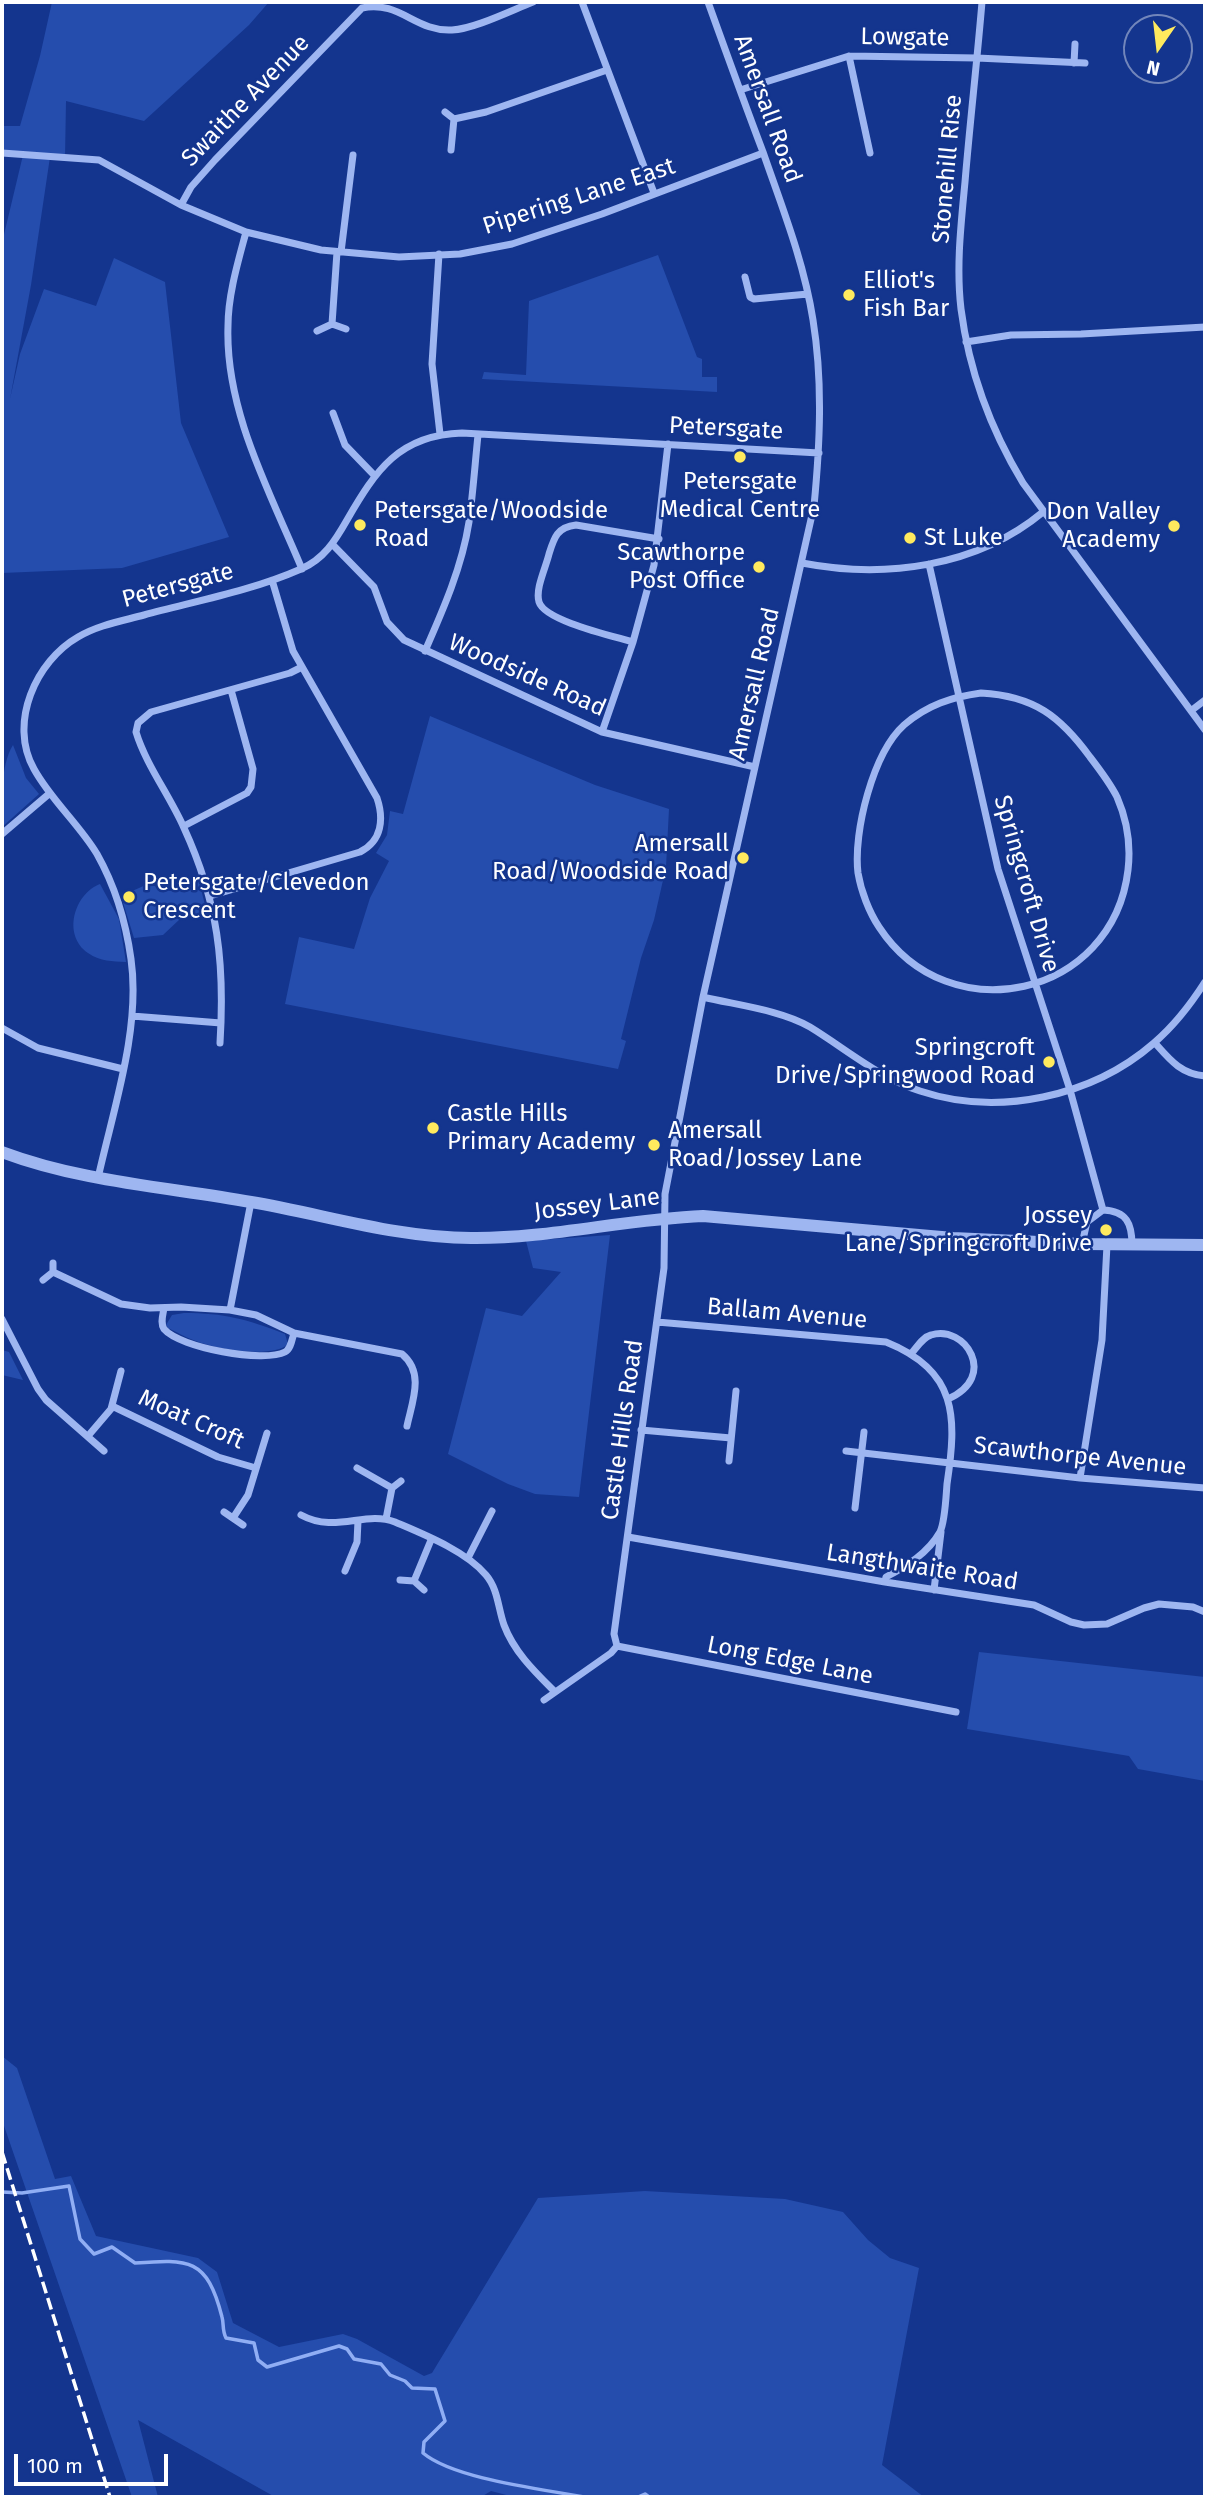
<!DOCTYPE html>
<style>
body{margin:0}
#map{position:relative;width:1207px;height:2499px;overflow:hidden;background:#14358e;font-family:"Fira Sans",sans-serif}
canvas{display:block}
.frame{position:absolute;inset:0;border:4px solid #fff;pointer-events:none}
.north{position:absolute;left:1123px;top:14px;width:70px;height:70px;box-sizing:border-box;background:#14358e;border:2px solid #7286bb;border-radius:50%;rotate:194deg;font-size:19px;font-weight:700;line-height:28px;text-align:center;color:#fff}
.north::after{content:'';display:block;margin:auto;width:24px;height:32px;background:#ffea5e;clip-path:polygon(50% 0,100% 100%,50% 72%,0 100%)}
.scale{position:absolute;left:14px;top:2454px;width:154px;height:32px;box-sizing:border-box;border:4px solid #fff;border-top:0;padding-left:9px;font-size:21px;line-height:24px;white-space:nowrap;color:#fff;-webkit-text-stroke:5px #14358e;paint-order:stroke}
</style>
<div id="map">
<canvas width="1207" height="2499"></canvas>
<div class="frame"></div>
<div class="north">N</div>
<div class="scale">100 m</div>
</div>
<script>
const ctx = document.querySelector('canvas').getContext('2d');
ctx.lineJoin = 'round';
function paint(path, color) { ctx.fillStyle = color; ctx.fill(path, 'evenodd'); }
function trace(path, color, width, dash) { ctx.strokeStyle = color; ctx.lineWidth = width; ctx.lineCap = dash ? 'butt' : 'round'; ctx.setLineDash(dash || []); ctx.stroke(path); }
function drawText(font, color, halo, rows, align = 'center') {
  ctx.font = font + ' "Fira Sans",sans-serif'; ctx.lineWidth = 5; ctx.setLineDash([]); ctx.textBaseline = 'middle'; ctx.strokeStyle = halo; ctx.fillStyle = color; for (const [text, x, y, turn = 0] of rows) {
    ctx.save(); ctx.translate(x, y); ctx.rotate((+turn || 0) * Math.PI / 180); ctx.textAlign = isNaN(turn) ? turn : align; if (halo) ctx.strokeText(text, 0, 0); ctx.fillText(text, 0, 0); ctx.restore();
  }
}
const green = new Path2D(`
 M52 2H269L249 25 144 121 66 101 65 158 50 157 31 285 10 399 20 354 44 289 96 306 114 258 165 282 181 423 229 537 122 568 2 573V243L23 155 2 153V126H20L40 56Z
 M658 255 697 357 702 359V377H717V392L482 379 484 372 526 375 529 301Z
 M430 716 595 785 669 809 666 867 654 920 641 958 621 1039 626 1041 618 1069 285 1004 299 937 354 949 370 898 389 861 376 853 387 835 390 811 403 814Z
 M13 745 26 778 39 794 2 827C2 802 0 766 13 745Z
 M199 881 207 913 180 919 163 935 134 938 121 896 148 884 170 891Z
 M100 884 119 919 126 962C112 961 101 962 88 953 62 935 74 894 100 884Z
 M610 1235 579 1497 535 1494 508 1484 448 1454 486 1308 522 1316 561 1272 533 1268 526 1241Z
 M184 1313C224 1313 247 1319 285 1334L288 1344C274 1358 223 1350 205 1344 193 1341 180 1334 168 1328L166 1325 172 1315Z
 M2 1350 9 1352 23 1380 2 1375Z
 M979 1652 1205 1677V1781L1138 1769 1129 1756 967 1729Z
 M2 2056 17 2068 55 2179 71 2176 96 2236 198 2258 217 2272 233 2323 279 2347 343 2334 357 2339 424 2376 432 2373 538 2198 645 2191 785 2199 843 2212 868 2240 890 2258 919 2268 882 2465 924 2497H514L491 2491 481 2497H419L420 2495 275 2497 138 2420 158 2497H132L2 2120Z`);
const stream = new Path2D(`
 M2 2192 22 2193 69 2186 80 2239 94 2254 112 2247 135 2263C189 2259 207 2258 222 2317 224 2324 222 2330 226 2338L254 2343 258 2360 267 2367 339 2346 347 2349 354 2359 381 2364 390 2375 405 2381 412 2388 435 2389 445 2421 424 2442 423 2453C454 2479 542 2489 584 2497
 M638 2497 645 2494 649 2497`);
const minor = new Path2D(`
 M582 2 654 193
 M982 2C977 62 970 122 965 182 961 224 956 267 961 309 969 371 991 430 1023 483L1205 730
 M849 56 870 153
 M1074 63 1075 44
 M740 90 849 56 977 58 1085 63
 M445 112 454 119 451 150
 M454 119 486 112 607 70
 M2 153 99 160 181 205 246 232 321 250 399 257 460 254 512 244 602 214 763 153
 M181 205 191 187 215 160 362 8C400 0 415 32 452 30 474 29 512 10 533 2
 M246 232C238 262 228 295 228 326 225 411 270 492 302 569
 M341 252 353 155
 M439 254 432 364 440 434
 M745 277 750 297 754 299 808 294
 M332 324 337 252
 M317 331 332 324 346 329
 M966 342 1011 335 1081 334 1205 327
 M333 413 345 445 374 475
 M333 545 374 587 387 622 404 640 602 732 755 767
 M802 563C885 579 977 567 1043 512
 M929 564 998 869 1070 1090 1103 1210
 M633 642C613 636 545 621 539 602 535 589 546 567 549 554 554 538 557 527 576 525L659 539
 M425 651C443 610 462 567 469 522 473 493 475 464 478 435
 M981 693C1034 696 1060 716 1090 757 1100 770 1110 783 1117 797 1127 820 1131 845 1128 870 1113 997 949 1034 879 927 869 912 861 891 858 873 853 832 873 753 904 725 927 705 952 697 981 693Z
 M1192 710 1205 700
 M602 732 633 642 654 565 668 444
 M184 826 247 793 251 787 253 769 231 690
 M2 834 50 793
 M210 896 360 852C382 841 384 819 377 798L293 651 272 580
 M703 997C736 1005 781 1010 810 1027 846 1049 878 1077 920 1091 998 1117 1092 1097 1154 1043 1175 1025 1191 1004 1205 982
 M132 1016 221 1023
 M2 1028 38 1048 123 1069
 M220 1043C225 963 218 902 184 828 170 796 146 765 136 732L138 723 151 712 290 673 302 667
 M1155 1043C1170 1060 1181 1074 1205 1076
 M98 1178C113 1110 141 1029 131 959 126 923 115 886 97 854 79 824 51 800 34 769 8 723 36 661 78 637 98 625 122 621 144 615 196 601 251 591 301 569 324 559 335 541 347 520 376 470 399 435 462 433L819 453
 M1082 1244 1087 1222 1103 1210C1127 1211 1132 1224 1132 1245
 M53 1272 121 1304 150 1308 181 1307 230 1310 256 1315 294 1333 402 1354C425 1373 412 1402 407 1426
 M43 1280 53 1272V1263
 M164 1308C163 1315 160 1323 164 1329 180 1348 264 1363 285 1352 291 1349 292 1339 294 1333
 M230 1310 251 1202
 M2 1319 38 1389 46 1400 104 1451
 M657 1322 886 1342C958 1371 957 1417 947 1484 946 1497 945 1522 940 1532 928 1553 907 1566 886 1577L885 1582
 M911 1354C917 1347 923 1337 931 1335 965 1324 999 1377 948 1399
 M112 1406 218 1457 256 1468
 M641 1430 731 1438
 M88 1436 111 1409 121 1371
 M846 1451 1080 1478 1205 1488
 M729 1461 736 1391
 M357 1468 392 1488 401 1481
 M1080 1478 1102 1340 1107 1245
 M855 1508 864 1432
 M224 1512 243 1525
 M301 1515C336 1534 365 1510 395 1522 423 1534 466 1551 486 1575 498 1589 498 1608 504 1625 514 1652 535 1672 555 1692
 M233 1518 248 1495 267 1433
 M386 1519 392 1488
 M628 1537 885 1582 1034 1605 1071 1622 1084 1625 1107 1624 1144 1608 1159 1604 1193 1607 1205 1612
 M468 1558 492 1511
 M345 1571 357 1542 358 1521
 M400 1580 414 1581 424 1590
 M414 1581 431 1540
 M934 1590 941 1532
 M617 1646 614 1634 664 1268 665 1194 703 997 814 506C820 444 823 382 813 320 804 262 782 207 763 152 744 102 726 52 708 2
 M617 1646 956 1712
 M544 1700 611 1653 617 1646`);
const tertiary = new Path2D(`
 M2 1152C82 1182 168 1187 251 1202 323 1214 397 1238 471 1238 548 1239 625 1219 703 1216L953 1238 1082 1244 1205 1245`);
const rail = new Path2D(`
 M2 2152 110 2497`);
const markers = [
 [849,295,7,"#ffea5e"],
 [740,457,7,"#ffea5e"],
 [360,525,7,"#ffea5e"],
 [1174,526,7,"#ffea5e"],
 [910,538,7,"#ffea5e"],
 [759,567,7,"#ffea5e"],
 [743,858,7,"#ffea5e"],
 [129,897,7,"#ffea5e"],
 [1049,1062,7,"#ffea5e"],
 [433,1128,7,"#ffea5e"],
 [654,1145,7,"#ffea5e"],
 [1106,1230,7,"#ffea5e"]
];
const streetNames = [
 ["Lowgate",905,38,1],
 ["Swaithe Avenue",246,101,-46],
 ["Amersall Road",767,109,70],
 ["Stonehill Rise",948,169,-85],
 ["Pipering Lane East",579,197,-18],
 ["Petersgate",726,429,3],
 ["Petersgate",178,586,-15],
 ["Woodside Road",527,676,24],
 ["Amersall Road",755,684,-77],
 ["Springcroft Drive",1026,884,74],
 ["Jossey Lane",597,1205,-7],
 ["Ballam Avenue",787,1314,5],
 ["Moat Croft",191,1420,24],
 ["Castle Hills Road",623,1430,-82],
 ["Scawthorpe Avenue",1080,1457,6],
 ["Langthwaite Road",922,1568,9],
 ["Long Edge Lane",790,1661,11]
];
const poiNames = [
 ["Elliot's",863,281],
 ["Fish Bar",863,309],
 ["Petersgate",740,482,"center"],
 ["Medical Centre",740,510,"center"],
 ["Petersgate/Woodside",374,511],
 ["Road",374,539],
 ["Don Valley",1160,512,"right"],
 ["Academy",1160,540,"right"],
 ["St Luke",924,538],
 ["Scawthorpe",745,553,"right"],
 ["Post Office",745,581,"right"],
 ["Amersall",729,844,"right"],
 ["Road/Woodside Road",729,872,"right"],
 ["Petersgate/Clevedon",143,883],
 ["Crescent",143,911],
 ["Springcroft",1035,1048,"right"],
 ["Drive/Springwood Road",1035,1076,"right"],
 ["Castle Hills",447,1114],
 ["Primary Academy",447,1142],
 ["Amersall",668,1131],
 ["Road/Jossey Lane",668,1159],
 ["Jossey",1092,1216,"right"],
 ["Lane/Springcroft Drive",1092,1244,"right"]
];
paint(green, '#254dad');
trace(stream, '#90aef4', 3.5);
trace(minor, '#9eb6f1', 7);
trace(tertiary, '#9eb6f1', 12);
trace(rail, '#fff', 3.5, [12, 5]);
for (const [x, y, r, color] of markers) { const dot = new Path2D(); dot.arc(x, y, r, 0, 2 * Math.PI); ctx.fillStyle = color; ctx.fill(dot); trace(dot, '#14358e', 2.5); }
drawText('24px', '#fff', '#14358e', streetNames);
drawText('24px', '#fff', '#14358e', poiNames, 'left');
</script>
